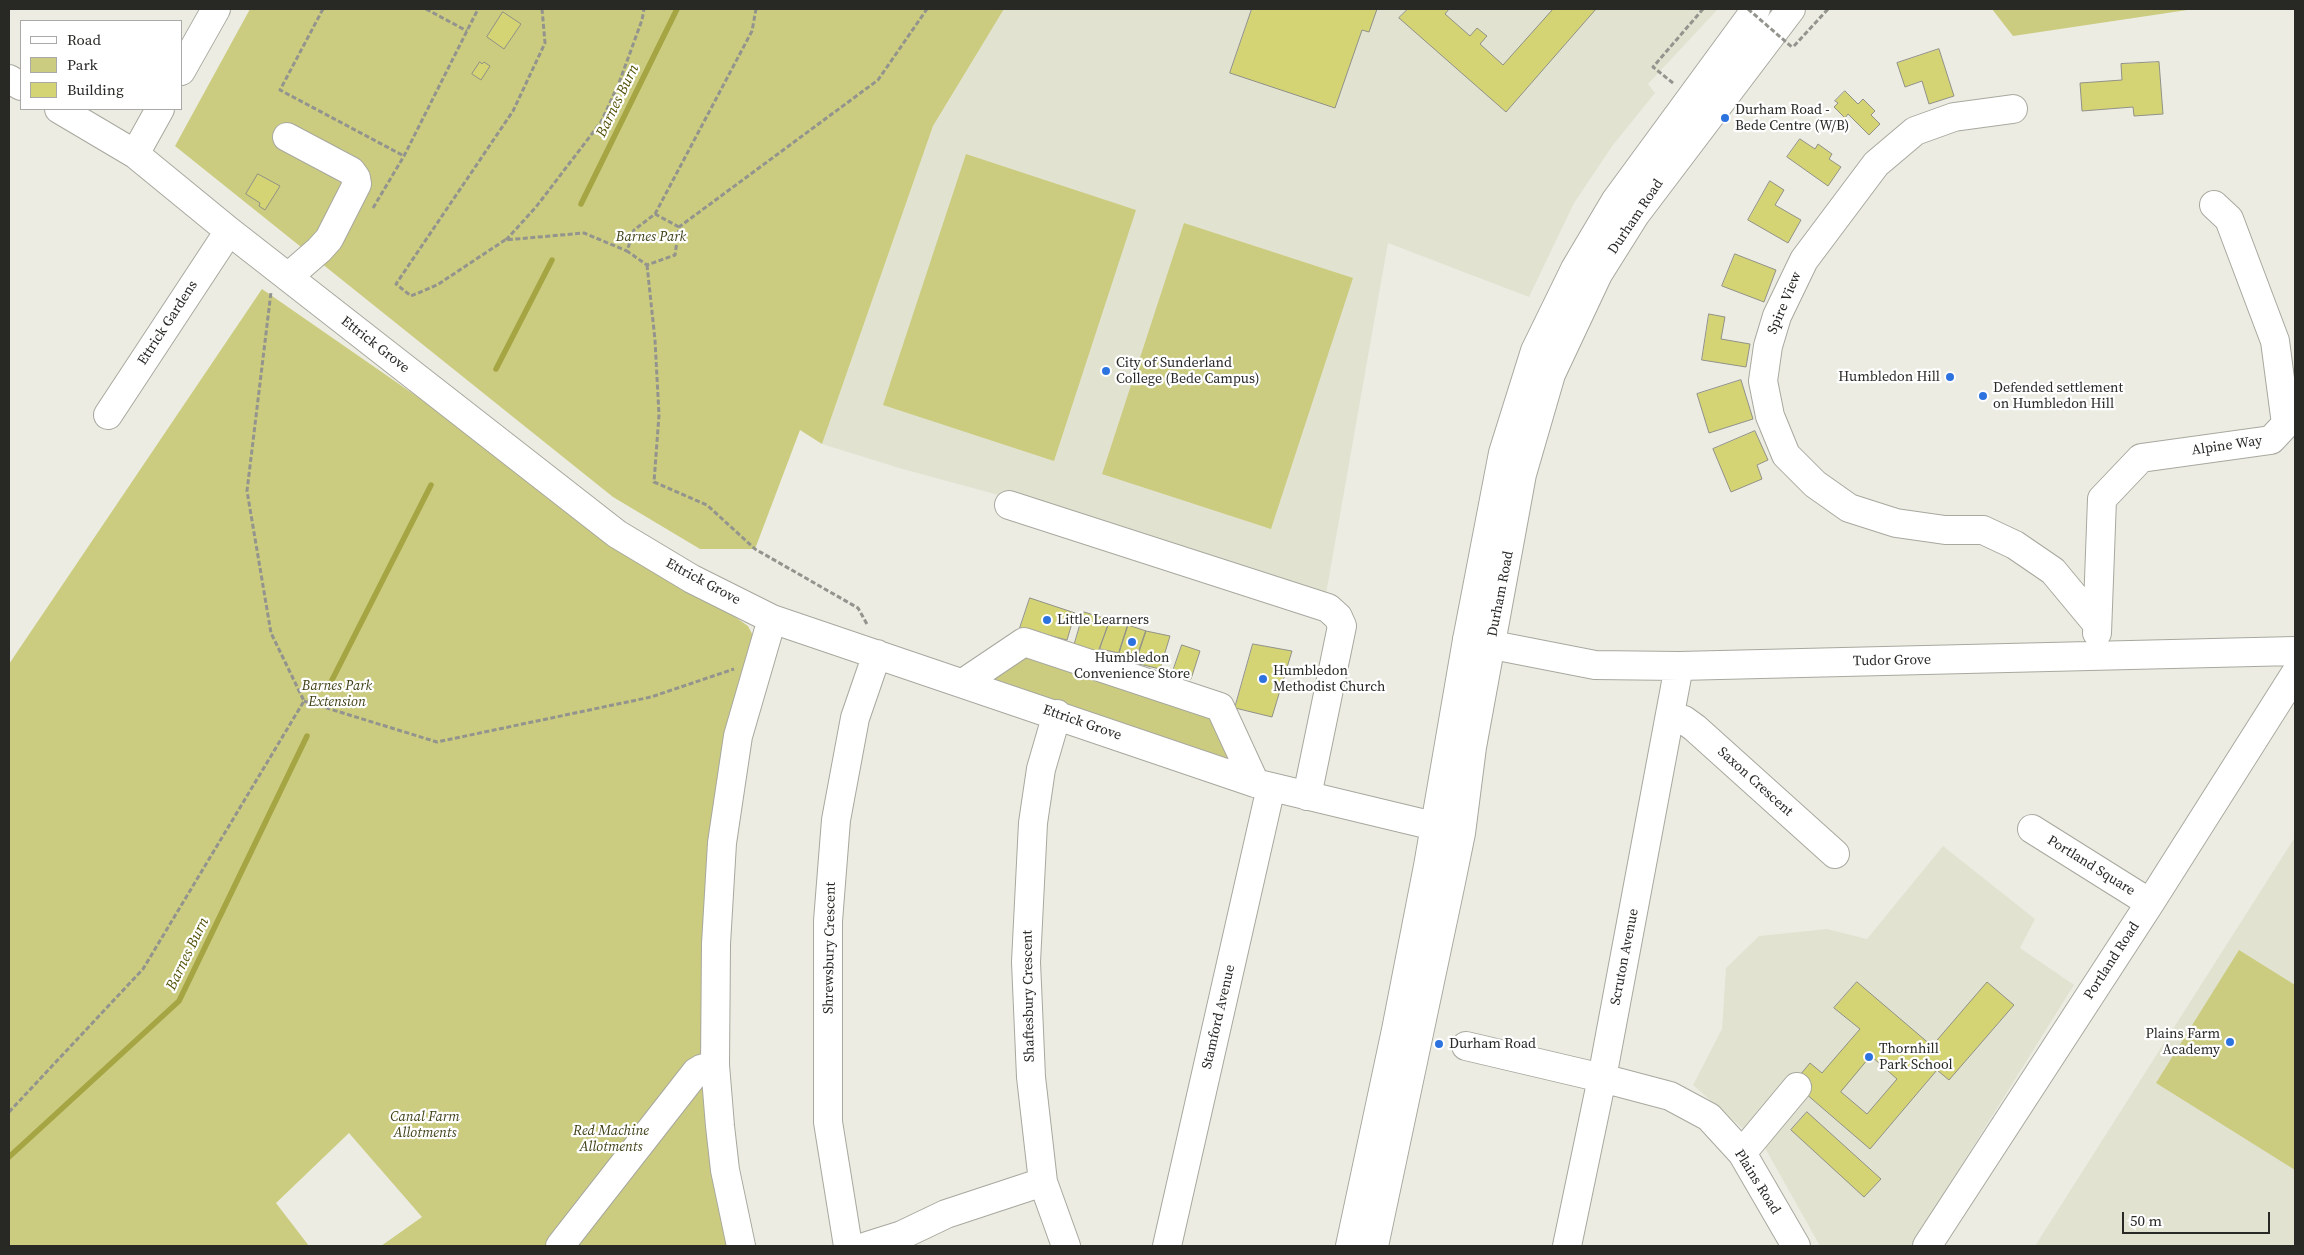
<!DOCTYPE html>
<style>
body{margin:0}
#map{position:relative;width:2304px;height:1255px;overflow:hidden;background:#ecece3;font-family:"Source Serif 4",serif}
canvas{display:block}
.frame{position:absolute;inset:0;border:10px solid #282825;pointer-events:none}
.legend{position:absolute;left:20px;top:20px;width:162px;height:90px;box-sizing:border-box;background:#fff;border:1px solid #a9a9a8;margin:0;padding:6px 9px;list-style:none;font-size:15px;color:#282825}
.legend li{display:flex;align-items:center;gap:10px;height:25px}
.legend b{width:25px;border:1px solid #a9a9a8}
.scale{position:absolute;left:2122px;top:1212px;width:148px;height:22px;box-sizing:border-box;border:2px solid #282825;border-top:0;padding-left:6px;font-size:15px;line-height:18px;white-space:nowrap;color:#282825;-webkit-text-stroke:4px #fff;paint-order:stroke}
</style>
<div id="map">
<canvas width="2304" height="1255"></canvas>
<div class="frame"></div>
<ul class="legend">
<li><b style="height:6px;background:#fff"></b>Road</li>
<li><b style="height:14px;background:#cbcc7f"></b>Park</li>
<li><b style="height:14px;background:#d4d474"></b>Building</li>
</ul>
<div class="scale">50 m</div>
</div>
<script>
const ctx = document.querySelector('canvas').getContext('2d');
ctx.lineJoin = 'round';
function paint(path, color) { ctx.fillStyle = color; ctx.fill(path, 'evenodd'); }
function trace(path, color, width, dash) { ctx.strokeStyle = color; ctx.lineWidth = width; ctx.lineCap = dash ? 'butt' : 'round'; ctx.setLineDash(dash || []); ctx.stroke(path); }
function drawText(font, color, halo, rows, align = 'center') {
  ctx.font = font + ' "Source Serif 4",serif'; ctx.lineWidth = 4.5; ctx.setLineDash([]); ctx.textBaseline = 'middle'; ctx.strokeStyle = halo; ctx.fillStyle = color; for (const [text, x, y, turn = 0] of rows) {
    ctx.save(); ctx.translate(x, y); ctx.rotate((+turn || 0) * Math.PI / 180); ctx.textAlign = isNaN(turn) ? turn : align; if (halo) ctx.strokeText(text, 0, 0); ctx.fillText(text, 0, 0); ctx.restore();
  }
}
const built = new Path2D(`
 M1004 9H1718L1648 84 1655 93 1613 145 1574 203 1529 297 1388 243 1326 594 1002 496 899 468 822 444 933 126Z
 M2295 837V1246H2035Z
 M1943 846 2035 919 2020 948 2074 985 1911 1246H1820L1765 1148 1693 1085 1722 1029 1726 968 1759 936 1827 929 1867 939Z`);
const green = new Path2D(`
 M250 9H1004L933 126 822 444 800 430 755 549H700L613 497 175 146Z
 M1992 9H2194L2013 36Z
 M966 154 1136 210 1054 461 883 405Z
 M1184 223 1353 278 1271 529 1102 474Z
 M262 289 748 626 760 649 713 945 738 1246H381L422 1217 349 1133 276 1203 309 1246H9V664Z
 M1024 642 1220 707 1255 783 963 683Z
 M2239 950 2295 985V1170L2156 1083Z`);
const stream = new Path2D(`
 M581 204 677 9
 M496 369 552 260
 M331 682 431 485
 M9 1157 179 1001 307 736`);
const building = new Path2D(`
 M1252 9H1377L1369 32 1362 30 1335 108 1230 73Z
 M1408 9H1449L1445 14 1470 36 1477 28 1487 36 1480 44 1503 65 1553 9H1596L1506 112 1399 18Z
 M503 12 521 24 504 49 487 37Z
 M1939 49 1954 96 1929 104 1922 81 1905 87 1897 63Z
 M480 62 482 64 484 62 490 66 481 80 472 74Z
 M2159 62 2163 114 2134 116 2133 107 2082 111 2080 83 2122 80 2121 64Z
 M1845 91 1858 104 1863 99 1875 111 1871 115 1880 124 1869 135 1848 114 1845 118 1834 107 1838 103 1835 101Z
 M1800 139 1815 149 1818 144 1832 154 1829 159 1841 167 1828 186 1787 157Z
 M258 174 280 186 265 210 259 206 260 203 246 194Z
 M1770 181 1784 190 1775 205 1801 220 1788 243 1748 220Z
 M1735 254 1776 270 1764 302 1722 286Z
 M1709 314 1725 317 1721 339 1750 344 1746 367 1702 360Z
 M1741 380 1753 419 1709 433 1697 394Z
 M1755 431 1768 460 1757 465 1762 479 1731 492 1713 449Z
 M1030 598 1075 613 1067 640 1020 628Z
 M1084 612 1110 620 1098 652 1074 646Z
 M1110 620 1128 625 1119 653 1100 649Z
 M1128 625 1146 631 1137 658 1119 653Z
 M1146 631 1170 636 1160 669 1135 663Z
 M1253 644 1292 651 1272 717 1235 708Z
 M1182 645 1200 651 1191 679 1172 674Z
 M1857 982 1932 1046 1987 982 2014 1005 1949 1080 1937 1070 1870 1149 1805 1093 1812 1085 1800 1075 1810 1063 1822 1073 1860 1029 1834 1008ZM1871 1056 1897 1079 1867 1114 1841 1092Z
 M1807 1112 1881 1179 1864 1197 1791 1130Z`);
const path = new Path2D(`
 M323 9 280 90 404 156
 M426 9 467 31
 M542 9 545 43 513 111 396 284 411 296 437 285 505 240 584 233 627 251
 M1794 46 1828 9
 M1673 83 1653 67 1703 9
 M373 208 404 156 478 9
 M655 214 752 31 756 9
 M679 227 655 214 634 230 627 251 647 265 675 255 679 227 878 80 927 9
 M506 240 536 207 601 122 619 83 642 20 644 9
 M647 265 655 340 659 415 654 482 707 505 755 549 858 608 868 626
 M304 701 437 742 651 697 734 669
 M9 1112 143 969 304 701 271 633 247 491 271 292`);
const minor = new Path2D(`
 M181 71 216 9
 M9 79 21 86
 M59 109 135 154 229 231 617 534 692 579 772 619 1255 783 1459 832
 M2013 109 1954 117 1915 131 1876 164 1804 260 1777 316 1768 346 1763 381 1770 416 1786 455 1815 484 1849 508 1896 523 1945 530H1983L2015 545 2053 571 2097 624
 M287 137 351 171 356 178 357 184 329 239 319 250 288 277
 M135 154 160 109
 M108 415 229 231
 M1009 505 1328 608 1338 617 1342 626 1307 796
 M2097 633 2102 499 2141 458 2271 440 2286 424 2275 341 2229 219 2214 205
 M1467 640 1595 665 1679 666 2295 651
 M963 683 1024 642 1220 707 1255 783
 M1057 714 1041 769 1033 823 1026 962 1031 1077 1043 1182 1066 1246
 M1670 716 1684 720 1695 728 1835 854
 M2032 829 2150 903
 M1466 1046 1602 1078 1670 1096 1709 1117 1742 1153 1796 1246
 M1742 1153 1797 1087
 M560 1246 696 1072 701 1069 715 1065
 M741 1246 725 1170 720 1126 715 1065 716 944 722 843 738 736 772 619
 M848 1246 828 1122V921L836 820 855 718 877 654
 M867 1246 902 1235 946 1214 1043 1182
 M1167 1246 1271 787
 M1567 1246 1602 1078 1679 666
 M1927 1246 2150 903 2295 674`);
const highway = new Path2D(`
 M1350 1246 1396 1030 1428 866 1467 640 1503 453 1535 351 1575 269 1616 200 1756 9
 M1374 1246 1451 882 1461 833 1472 747 1522 474 1551 374 1598 274 1635 215 1791 9`);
const pathBridge = new Path2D(`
 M1748 9 1793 48`);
const markers = [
 [1725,118,5,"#2c73e0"],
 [1106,371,5,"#2c73e0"],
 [1950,377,5,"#2c73e0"],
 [1983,396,5,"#2c73e0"],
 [1047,620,5,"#2c73e0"],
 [1132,642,5,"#2c73e0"],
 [1263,679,5,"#2c73e0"],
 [2230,1042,5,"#2c73e0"],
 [1439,1044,5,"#2c73e0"],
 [1869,1057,5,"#2c73e0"]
];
const poiNames = [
 ["Durham Road -",1735,110],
 ["Bede Centre (W/B)",1735,126],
 ["City of Sunderland",1116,363],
 ["College (Bede Campus)",1116,379],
 ["Humbledon Hill",1940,377,"right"],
 ["Defended settlement",1993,388],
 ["on Humbledon Hill",1993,404],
 ["Little Learners",1057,620],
 ["Humbledon",1132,658,"center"],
 ["Convenience Store",1132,674,"center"],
 ["Humbledon",1273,671],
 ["Methodist Church",1273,687],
 ["Plains Farm",2220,1034,"right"],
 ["Academy",2220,1050,"right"],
 ["Durham Road",1449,1044],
 ["Thornhill",1879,1049],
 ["Park School",1879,1065]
];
const streetNames = [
 ["Durham Road",1636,217,-56],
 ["Spire View",1785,303,-67],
 ["Ettrick Gardens",168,323,-57],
 ["Ettrick Grove",375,345,38],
 ["Alpine Way",2227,446,-8],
 ["Ettrick Grove",703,582,28],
 ["Durham Road",1501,594,-79],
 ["Tudor Grove",1892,661,-1],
 ["Ettrick Grove",1082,723,19],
 ["Saxon Crescent",1755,782,42],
 ["Portland Square",2091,866,32],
 ["Shrewsbury Crescent",830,948,-89],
 ["Scruton Avenue",1625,957,-79],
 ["Portland Road",2112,961,-57],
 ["Shaftesbury Crescent",1029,996,-91],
 ["Stamford Avenue",1219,1017,-77],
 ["Plains Road",1757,1182,58]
];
const parkNames = [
 ["Barnes Park",651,237],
 ["Barnes Park",337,686],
 ["Extension",337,702],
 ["Canal Farm",425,1117],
 ["Allotments",425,1133],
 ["Red Machine",611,1131],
 ["Allotments",611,1147]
];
const waterNames = [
 ["Barnes Burn",618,101,-64],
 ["Barnes Burn",188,954,-64]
];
paint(built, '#e2e2d1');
paint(green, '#cbcc7f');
trace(stream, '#a5a544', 5.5);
paint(building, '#d4d474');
trace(building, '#919188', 1);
trace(minor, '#a8a89f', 30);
trace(highway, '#a8a89f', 30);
trace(path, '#94948e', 3, [5, 2.5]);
trace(minor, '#fff', 28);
trace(highway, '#fff', 28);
trace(pathBridge, '#94948e', 3, [5, 2.5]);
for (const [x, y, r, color] of markers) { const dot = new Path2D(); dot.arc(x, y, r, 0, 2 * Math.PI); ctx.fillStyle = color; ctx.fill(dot); trace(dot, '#fff', 2); }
drawText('14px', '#282825', '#fff', poiNames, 'left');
drawText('14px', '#282825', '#fff', streetNames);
drawText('italic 14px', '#3f3f16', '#fff', parkNames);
drawText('italic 15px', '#545306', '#fff', waterNames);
</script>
